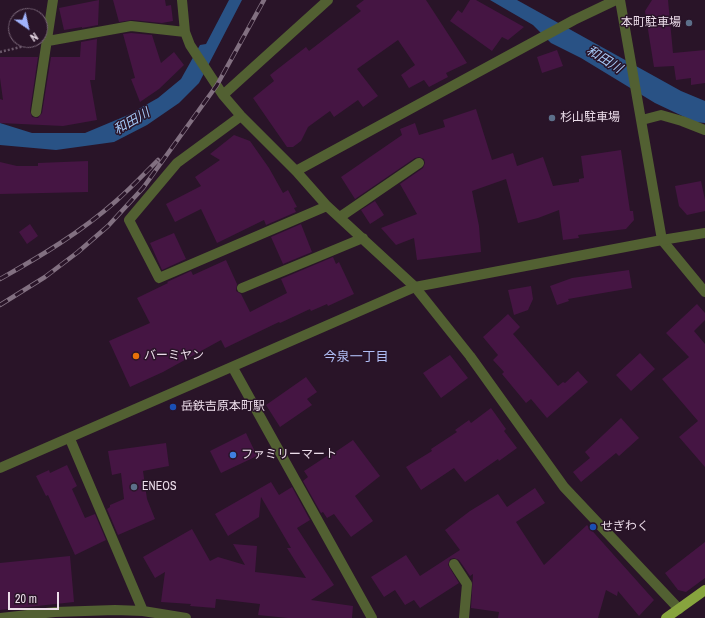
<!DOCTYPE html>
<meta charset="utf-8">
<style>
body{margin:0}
#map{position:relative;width:705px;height:618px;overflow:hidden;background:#291428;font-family:"Archivo Narrow",sans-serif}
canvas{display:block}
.north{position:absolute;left:8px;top:8px;width:40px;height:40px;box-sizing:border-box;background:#291428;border:1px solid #776476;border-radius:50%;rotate:146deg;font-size:11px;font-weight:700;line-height:16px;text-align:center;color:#ecddea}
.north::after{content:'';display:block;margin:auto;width:14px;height:18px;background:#a1b3fd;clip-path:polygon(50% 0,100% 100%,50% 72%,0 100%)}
.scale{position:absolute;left:8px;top:592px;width:51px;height:18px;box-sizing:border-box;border:2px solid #ecddea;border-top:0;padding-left:5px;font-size:12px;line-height:14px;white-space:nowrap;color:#ecddea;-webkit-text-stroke:3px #291428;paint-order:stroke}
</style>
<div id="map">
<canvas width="705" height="618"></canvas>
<div class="north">N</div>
<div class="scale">20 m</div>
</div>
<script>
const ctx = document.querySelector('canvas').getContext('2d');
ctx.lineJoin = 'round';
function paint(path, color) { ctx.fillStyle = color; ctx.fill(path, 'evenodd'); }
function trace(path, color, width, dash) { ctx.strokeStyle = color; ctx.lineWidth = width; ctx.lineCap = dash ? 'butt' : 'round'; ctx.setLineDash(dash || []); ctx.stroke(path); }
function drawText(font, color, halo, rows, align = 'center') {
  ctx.font = font + ' "Archivo Narrow","Noto Sans JP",sans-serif'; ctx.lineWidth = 3; ctx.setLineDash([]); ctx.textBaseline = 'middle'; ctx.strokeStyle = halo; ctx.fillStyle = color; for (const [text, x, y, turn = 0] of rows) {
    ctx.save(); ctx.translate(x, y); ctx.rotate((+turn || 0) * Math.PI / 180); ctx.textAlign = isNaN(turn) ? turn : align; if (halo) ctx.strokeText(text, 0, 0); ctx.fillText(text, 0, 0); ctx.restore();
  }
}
const water = new Path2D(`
 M229 0H242L199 83 179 103 147 125 114 142 56 150 0 145V123L32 133H85L128 115 158 98 181 79 200 45 206 44Z
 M490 0H517L681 91 705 101V123L695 122 655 103 581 58 551 43 533 25Z`);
const building = new Path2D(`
 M99 0 98 25 82 28V27L64 30 59 8Z
 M113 0H165L166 6 171 5 173 21 162 23 132 20 119 22Z
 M364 0H426L467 63 446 73 448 77 429 87 424 80 409 88 401 75 415 65 398 40 357 69 378 96 363 107 358 100 334 117 330 111 308 127 301 141 293 147H287L253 98 274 81 270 75 306 47 309 51 361 11 356 6Z
 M470 0H476L524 27 508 40 502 37 492 51 450 21 458 10 462 13Z
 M652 0H668L673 53 705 50V83L691 85V78L676 80 674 66 654 67 645 11Z
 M131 33 152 35 161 63 174 52 184 65 159 89 140 102 131 79 135 78 123 34Z
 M97 39 95 80H90L97 120 63 126 0 123V99L3 100 0 78V57H38L30 111 32 117 38 118 42 113 51 57H80L81 42Z
 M557 50 563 66 542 73 537 57Z
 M476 109 492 160 513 153 517 166 543 157 553 186 579 182V179L584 178 581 156 621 150 630 211H633L634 220 626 229 578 235 579 238 563 240 559 210 538 218 518 223 506 179 472 191 479 226 481 252 417 260 414 238 396 245 381 228 417 214 400 184 423 168 425 163 424 159 419 157 415 158 355 199 341 177 402 135 400 129 415 123 419 135 445 127 443 120Z
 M234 135 250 141 269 168 283 193 288 190 297 207 294 208 296 212 266 225 264 220 217 243 201 209 175 222 166 204 201 186 195 177 220 160 210 154Z
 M88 161V192L0 194V162L17 166H38V163Z
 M701 181 705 200V211L687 215 679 206 675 186Z
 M375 201 384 215 370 224 361 210Z
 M30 224 38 236 27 244 19 232Z
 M301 224 312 252 283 264 271 237Z
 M174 233 186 259 162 270 150 243Z
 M333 257 336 264 339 262 354 294 328 306 327 304 311 311 310 309 280 323 279 322 225 348 221 340 163 372 130 387 109 341 150 323 137 298 168 283 167 282 191 271 193 275 226 260 237 284 236 291 241 294 250 312 287 293 281 279Z
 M629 270 632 288 568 299 569 301 557 305 550 286 572 278Z
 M531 286 533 299 528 310 514 315 508 290Z
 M697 304 705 313V320L694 331 705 344V467L679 437 698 421 662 379 689 357 666 333Z
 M508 314 520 327 513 334 558 386 563 382 565 383 578 371 588 382 547 418 531 399 526 403 502 374 504 372 493 360 498 355 483 337Z
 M640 353 655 369 631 391 616 375Z
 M450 355 468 378 441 398 423 373Z
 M306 377 317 392 307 399 312 405 280 427 266 405Z
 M491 408 506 429 504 431 517 448 499 461 498 459 465 482 454 468 421 490 406 467 432 451 431 449 457 432 455 430 469 420 471 423Z
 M621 418 639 438 619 456 616 453 581 482 573 472 590 458 585 452Z
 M246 433 257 456 221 473 210 451Z
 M353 440 380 476 355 496 373 521 351 537 334 514 327 518 323 512 321 513 303 481 308 477 304 471 330 454 331 455Z
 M166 443 169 466 143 471 147 499 155 519 118 535 107 509 110 507V505L124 499 121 473 112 475 108 451Z
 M67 465 77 486 72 489 85 518 95 514 106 540 75 555 48 495 46 496 36 476 49 470 50 473Z
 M271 482 279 495 292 487 310 520 297 528 334 585 311 600 353 606 352 618H288L258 615 260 604 216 599 215 608 190 606 191 604 161 602 165 572 155 578 143 557 192 529 210 561 218 557 245 565 233 544 257 546 255 572 306 578 287 548H291L261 497 259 517 228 536 215 514Z
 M535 488 545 503 516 522 544 565 587 525 654 600 639 616 618 591 617 596 606 590 598 618H498L499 612 471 608 473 574 470 576 459 560 454 558 450 559 448 565 459 583 420 608 414 600 405 605 395 590 384 597 371 577 406 555 420 576 460 550 445 530 470 511 498 494 507 507Z
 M705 542V578L686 592 678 590 665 573Z
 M70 556 74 602 0 610V563Z`);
const path = new Path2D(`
 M0 52 33 44`);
const minor = new Path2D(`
 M182 0 185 32 190 45 223 95 241 116 296 171 327 206 415 287 470 356 564 487 679 609
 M48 41 131 26 185 32
 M223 95 328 0
 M36 112 53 0
 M241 116 177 163 129 220 159 278 327 206
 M642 120 661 115 682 121 705 130
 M296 171 574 20 616 0
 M340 217 419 163
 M662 240 705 292
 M242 288 363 238
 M233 368 372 618
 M70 439 143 611
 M454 564 467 584 464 618
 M0 618 55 612 115 610 143 611 186 618`);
const tertiary = new Path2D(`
 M620 0 662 240
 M0 468 415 287 662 240 705 233`);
const primary = new Path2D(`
 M666 618 705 590`);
const rail = new Path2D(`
 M0 279C41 256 81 232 116 201 131 188 144 174 158 160
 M0 305 45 277 78 252 108 226 143 188 217 85 264 0`);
const markers = [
 [689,23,4,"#5c6f8a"],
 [552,118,4,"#5c6f8a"],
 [136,356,4,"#e8710a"],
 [173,407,4,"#1a4fb4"],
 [233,455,4,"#3f7fe0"],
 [134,487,4,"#5c6f8a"],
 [593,527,4,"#1a4fb4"]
];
const poiNames = [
 ["本町駐車場",681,23,"right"],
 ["杉山駐車場",560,118],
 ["バーミヤン",144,356],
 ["岳鉄吉原本町駅",181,407],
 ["ファミリーマート",241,455],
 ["ENEOS",142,487],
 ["せぎわく",601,527]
];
const waterNames = [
 ["和田川",604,60,32],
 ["和田川",132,122,-30]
];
const neighbourhoodNames = [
 ["今泉一丁目",356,358]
];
paint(water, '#295285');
paint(building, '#451543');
trace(path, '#6b586a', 2.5, [2, 2]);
trace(minor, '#526032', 10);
trace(tertiary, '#526032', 10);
trace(primary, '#87a43e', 10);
trace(rail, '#827081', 4.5);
trace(rail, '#291428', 3, [9]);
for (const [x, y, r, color] of markers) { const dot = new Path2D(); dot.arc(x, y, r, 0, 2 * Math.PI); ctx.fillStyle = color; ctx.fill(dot); trace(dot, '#291428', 1.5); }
drawText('12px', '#ecddea', '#291428', poiNames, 'left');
drawText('italic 13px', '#a3c7f5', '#291428', waterNames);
drawText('13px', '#b0bef5', '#291428', neighbourhoodNames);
</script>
